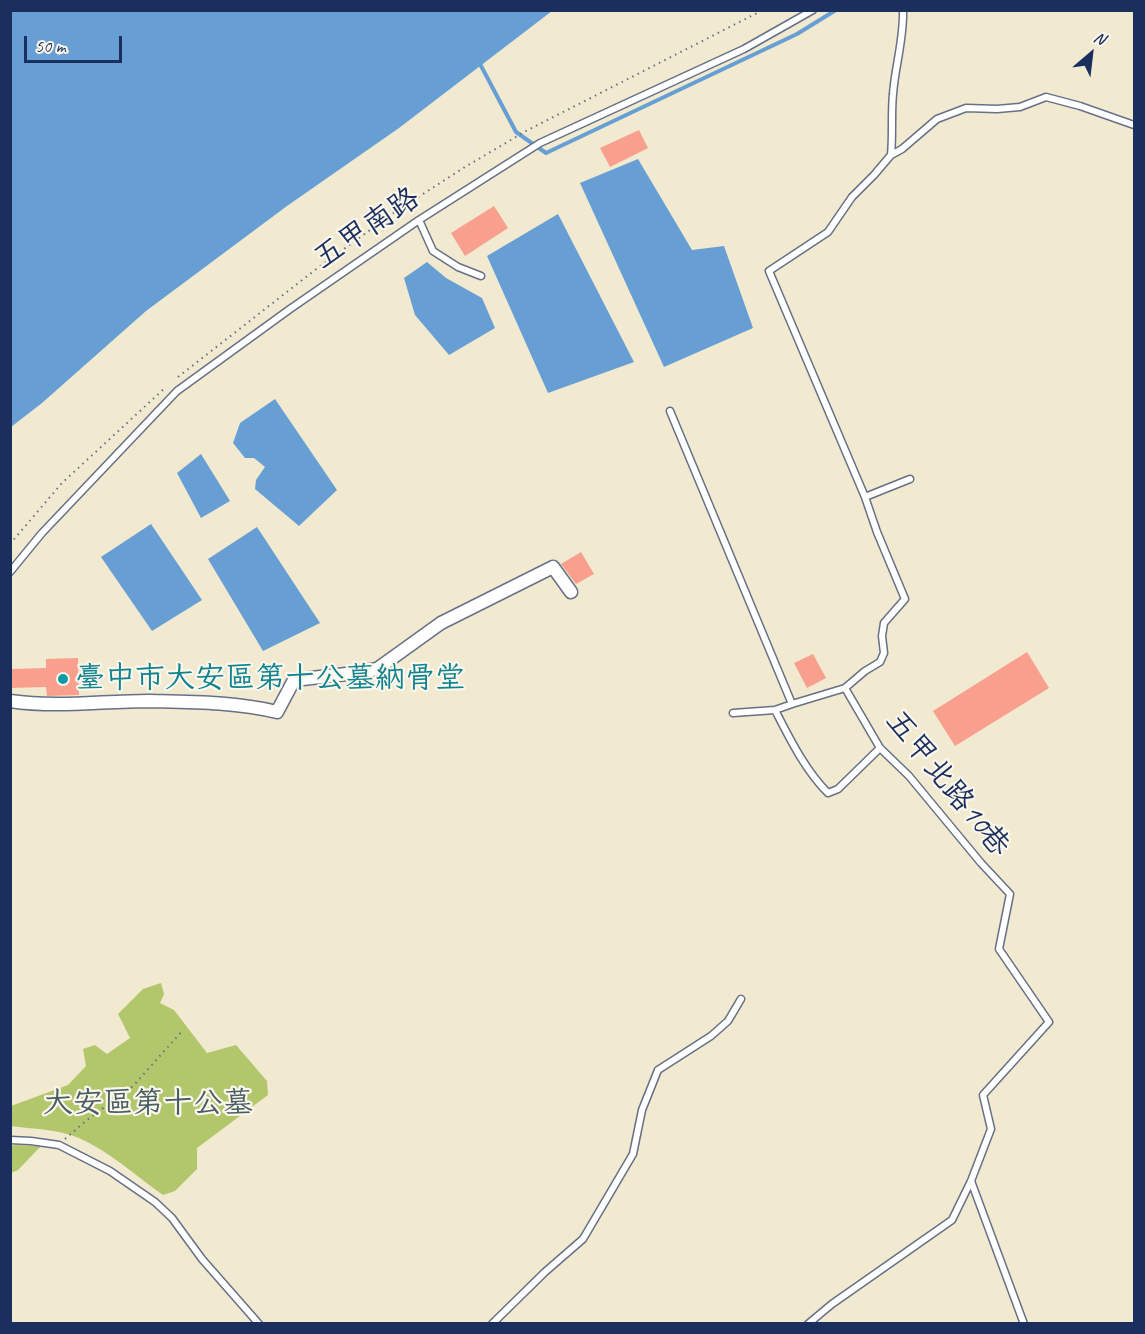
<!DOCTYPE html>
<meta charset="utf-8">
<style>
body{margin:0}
#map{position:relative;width:1145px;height:1334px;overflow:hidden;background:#f1e9d0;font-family:Caveat,sans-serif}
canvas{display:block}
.frame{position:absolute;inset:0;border:12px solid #1b2f5e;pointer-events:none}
.north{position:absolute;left:1061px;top:24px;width:60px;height:60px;-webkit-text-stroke:4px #fbf7ec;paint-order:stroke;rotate:28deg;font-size:16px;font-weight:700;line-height:24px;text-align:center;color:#1b2f5e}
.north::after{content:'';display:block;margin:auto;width:21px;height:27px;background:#1b2f5e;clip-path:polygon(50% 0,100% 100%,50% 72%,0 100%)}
.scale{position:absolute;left:24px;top:36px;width:98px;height:27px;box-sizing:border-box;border:3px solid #1b2f5e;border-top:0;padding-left:8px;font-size:18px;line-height:21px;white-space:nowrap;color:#1b2f5e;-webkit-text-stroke:4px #fbf7ec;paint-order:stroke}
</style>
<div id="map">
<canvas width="1145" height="1334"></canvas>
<div class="frame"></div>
<div class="north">N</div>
<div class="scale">50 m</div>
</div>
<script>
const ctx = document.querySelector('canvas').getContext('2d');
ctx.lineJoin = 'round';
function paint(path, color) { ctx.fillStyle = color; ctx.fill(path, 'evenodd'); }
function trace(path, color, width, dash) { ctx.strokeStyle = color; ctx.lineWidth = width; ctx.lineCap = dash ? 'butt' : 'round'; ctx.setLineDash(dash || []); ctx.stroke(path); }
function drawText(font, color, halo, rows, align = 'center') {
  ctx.font = font + ' Caveat,"LXGW WenKai TC",sans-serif'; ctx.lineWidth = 4.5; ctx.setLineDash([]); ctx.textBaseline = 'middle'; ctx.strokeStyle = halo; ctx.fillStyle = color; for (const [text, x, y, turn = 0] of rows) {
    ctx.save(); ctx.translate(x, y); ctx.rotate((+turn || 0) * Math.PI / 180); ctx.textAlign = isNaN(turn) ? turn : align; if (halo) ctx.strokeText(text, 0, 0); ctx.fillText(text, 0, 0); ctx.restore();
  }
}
const green = new Path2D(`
 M161 983 164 994 160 1003 174 1010 207 1053 236 1045 267 1081 268 1095 197 1148V1169L175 1191 163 1195C136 1176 109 1151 79 1138 57 1129 33 1129 10 1126L11 1106 68 1085 86 1066 83 1049 95 1045 107 1054 130 1038 118 1014 143 989Z
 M15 1145 41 1146 18 1170 11 1173V1146Z`);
const water = new Path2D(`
 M11 10H552V11L399 128 287 206 146 311 42 403 11 427Z
 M638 159 692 250 724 246 753 328 664 367 580 183Z
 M558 214 634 362 548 393 487 256Z
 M427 262 446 278 482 298 495 328 449 355 415 315 404 278Z
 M275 399 337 490 299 526 255 489 256 480 265 467 254 458H245L233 443 240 423Z
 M201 454 230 501 201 518 177 473Z
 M151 524 202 600 152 631 101 557Z
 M257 527 320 623 263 651 208 559Z`);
const stream = new Path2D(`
 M479 62 516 132 546 153 797 34 836 10`);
const building = new Path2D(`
 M639 130 648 148 610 167 600 148Z
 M494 206 508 228 465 256 451 233Z
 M581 552 594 574 576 584 561 564Z
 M1027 652 1049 688 955 746 933 711Z
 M813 654 826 678 807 688 794 663Z
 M78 658 79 695 47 696 46 687 10 688V669L46 668V659Z`);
const path = new Path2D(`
 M178 377 315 270 392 214 465 167 526 131 763 10
 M10 544 62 483 166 387
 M65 1139 87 1120 133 1086 183 1030`);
const service = new Path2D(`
 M891 155C893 134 891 114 893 94 895 66 904 39 903 10
 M419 220 433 251 458 267 481 276
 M670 411 792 704 845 688 865 671 880 662 884 653 882 636 884 623 905 599 877 532 865 497 769 271 828 232 852 197 874 175 891 155 902 149 937 119 966 108 997 109 1020 107 1046 97 1080 106 1134 125
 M865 497 910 479
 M10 572 42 533 177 391 290 309 419 220 540 143 744 49 813 10
 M775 710C790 739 805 770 828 793L838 789 880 748
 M733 713 775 710 792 704
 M10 1140 31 1141 59 1145 110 1171 155 1202 172 1218 202 1259 259 1324
 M971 1181 1024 1324
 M492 1324 545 1272 583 1239 633 1154 642 1110 658 1070 711 1036 728 1021 741 999
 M808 1324 832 1304 952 1220 971 1181 991 1129 983 1095 1049 1022 999 949 1010 894 981 863 909 776 880 748 845 688`);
const minor = new Path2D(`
 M10 701C58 708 101 701 149 701 191 702 236 702 277 712L294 680 355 673 377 669 441 623 553 567 571 592`);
const markers = [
 [63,679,6,"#0f9aa8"]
];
const streetNames = [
 ["五甲南路",367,229,-34],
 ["五甲北路10巷",947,784,51]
];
const cultureNames = [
 ["臺中市大安區第十公墓納骨堂",75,679]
];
const parkNames = [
 ["大安區第十公墓",148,1104]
];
paint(green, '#b2c76c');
paint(water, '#679fd5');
trace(stream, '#679fd5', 4);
paint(building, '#f89f8e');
trace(service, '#667086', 9);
trace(minor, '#667086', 15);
trace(path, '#667086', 2, [1.5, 4.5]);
trace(service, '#fff', 6);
trace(minor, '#fff', 12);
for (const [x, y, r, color] of markers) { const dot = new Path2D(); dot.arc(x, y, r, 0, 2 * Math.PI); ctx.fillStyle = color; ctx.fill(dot); trace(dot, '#fbf7ec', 2); }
drawText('30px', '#1b2f5e', '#fbf7ec', streetNames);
drawText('30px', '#0d838f', '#fbf7ec', cultureNames, 'left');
drawText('30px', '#485d62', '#fbf7ec', parkNames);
</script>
